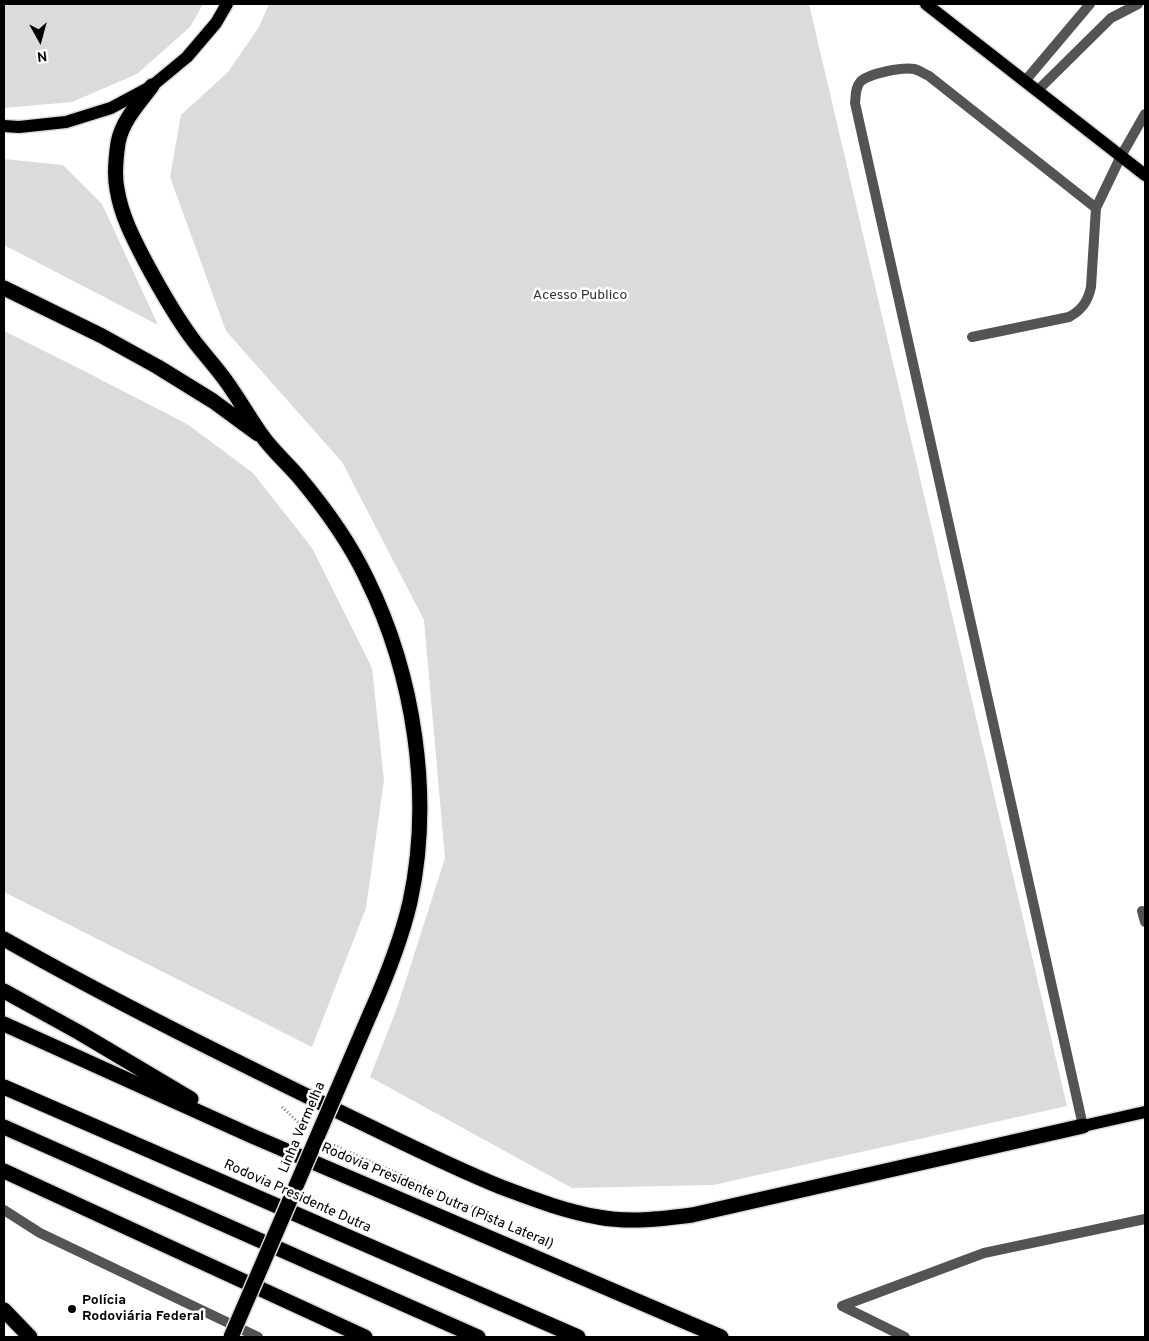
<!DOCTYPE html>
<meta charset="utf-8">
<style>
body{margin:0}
#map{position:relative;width:1149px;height:1341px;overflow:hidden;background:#fff;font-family:Overpass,sans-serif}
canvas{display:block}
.frame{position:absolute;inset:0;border:5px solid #000;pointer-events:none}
.north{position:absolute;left:15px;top:15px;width:50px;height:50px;-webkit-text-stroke:4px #fff;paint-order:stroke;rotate:173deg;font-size:14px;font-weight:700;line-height:20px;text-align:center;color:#000}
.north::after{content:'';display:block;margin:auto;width:18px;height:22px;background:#000;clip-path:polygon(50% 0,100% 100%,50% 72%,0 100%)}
</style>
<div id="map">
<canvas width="1149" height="1341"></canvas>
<div class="frame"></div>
<div class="north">N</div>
</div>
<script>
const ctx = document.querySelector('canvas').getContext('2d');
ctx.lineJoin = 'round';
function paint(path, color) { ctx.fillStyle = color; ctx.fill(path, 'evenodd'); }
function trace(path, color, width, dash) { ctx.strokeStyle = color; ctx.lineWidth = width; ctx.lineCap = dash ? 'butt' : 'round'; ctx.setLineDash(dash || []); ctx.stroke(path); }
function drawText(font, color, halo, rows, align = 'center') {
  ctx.font = font + ' Overpass,sans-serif'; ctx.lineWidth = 5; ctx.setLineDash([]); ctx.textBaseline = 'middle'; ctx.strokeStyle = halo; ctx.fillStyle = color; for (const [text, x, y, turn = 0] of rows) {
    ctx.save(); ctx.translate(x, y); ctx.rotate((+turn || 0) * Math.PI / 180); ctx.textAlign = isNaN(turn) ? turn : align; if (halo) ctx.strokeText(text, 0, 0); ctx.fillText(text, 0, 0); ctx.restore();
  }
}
const green = new Path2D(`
 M4 4H203L190 27 137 74 72 102 4 108Z
 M269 4H809L1067 1106 713 1185 572 1188 370 1077 397 1008 445 858 424 620 342 462 226 331 170 177 181 115 228 72 259 27Z
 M4 159 63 165 102 204 158 325 4 245Z
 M4 331 88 373 187 424 253 473 312 548 372 668 384 780 366 908 312 1047 4 892Z`);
const path = new Path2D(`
 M282 1107 301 1125
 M334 1145 476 1208`);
const lane = new Path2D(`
 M1025 81 1090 4
 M1037 91 1111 18 1138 4
 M972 337 1069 317C1082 310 1088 301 1091 287L1096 208 1121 156 1145 114
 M1142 911 1145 922
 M1083 1126 855 103C856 96 855 87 861 81 871 73 902 67 914 69 919 70 924 74 929 76L1096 208
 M4 1210 40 1233 258 1337
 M905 1337 842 1306 984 1253 1145 1219`);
const primary = new Path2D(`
 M926 4 1145 175
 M4 126 19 127 66 122 111 108 152 86 187 57 216 23 227 4
 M1083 1126 1145 1112`);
const highway = new Path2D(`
 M152 86C139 103 122 121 118 143 116 157 114 175 117 189 121 215 133 238 145 261 160 289 175 316 194 341 204 354 216 367 226 381 239 399 250 419 263 437 273 451 287 463 298 476 325 508 349 541 367 579 414 675 433 796 410 902 401 941 386 978 370 1014
 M4 288 102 336 158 367 213 401 258 434
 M4 939C117 1003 233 1060 350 1117 400 1141 449 1166 501 1187 533 1199 564 1211 598 1217 629 1223 661 1219 692 1215L1083 1126
 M4 991 80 1033 191 1099
 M4 1024 252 1136 721 1337
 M4 1087 578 1337
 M4 1127 478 1337
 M4 1171 365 1337
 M4 1310 30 1337`);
const highwayBridge = new Path2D(`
 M231 1337 370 1014`);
const markers = [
 [72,1309,5,"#000"]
];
const parkNames = [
 ["Acesso Publico",580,296]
];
const streetNames = [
 ["Linha Vermelha",303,1128,-67],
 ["Rodovia Presidente Dutra",297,1197,24],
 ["Rodovia Presidente Dutra (Pista Lateral)",437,1197,23]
];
const poiNames = [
 ["Polícia",82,1301],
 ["Rodoviária Federal",82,1317]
];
paint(green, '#dbdbdb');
trace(primary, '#dbdbdb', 15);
trace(highway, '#dbdbdb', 18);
trace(path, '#767676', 3, [1, 2.5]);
trace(lane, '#545454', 10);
trace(primary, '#000', 12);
trace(highway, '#000', 15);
trace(highwayBridge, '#dbdbdb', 18, []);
trace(highwayBridge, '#000', 15);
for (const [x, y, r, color] of markers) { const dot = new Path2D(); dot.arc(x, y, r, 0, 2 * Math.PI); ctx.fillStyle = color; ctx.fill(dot); trace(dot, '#fff', 2); }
drawText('14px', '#323232', '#fff', parkNames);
drawText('14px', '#000', '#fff', streetNames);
drawText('bold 14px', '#000', '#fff', poiNames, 'left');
</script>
